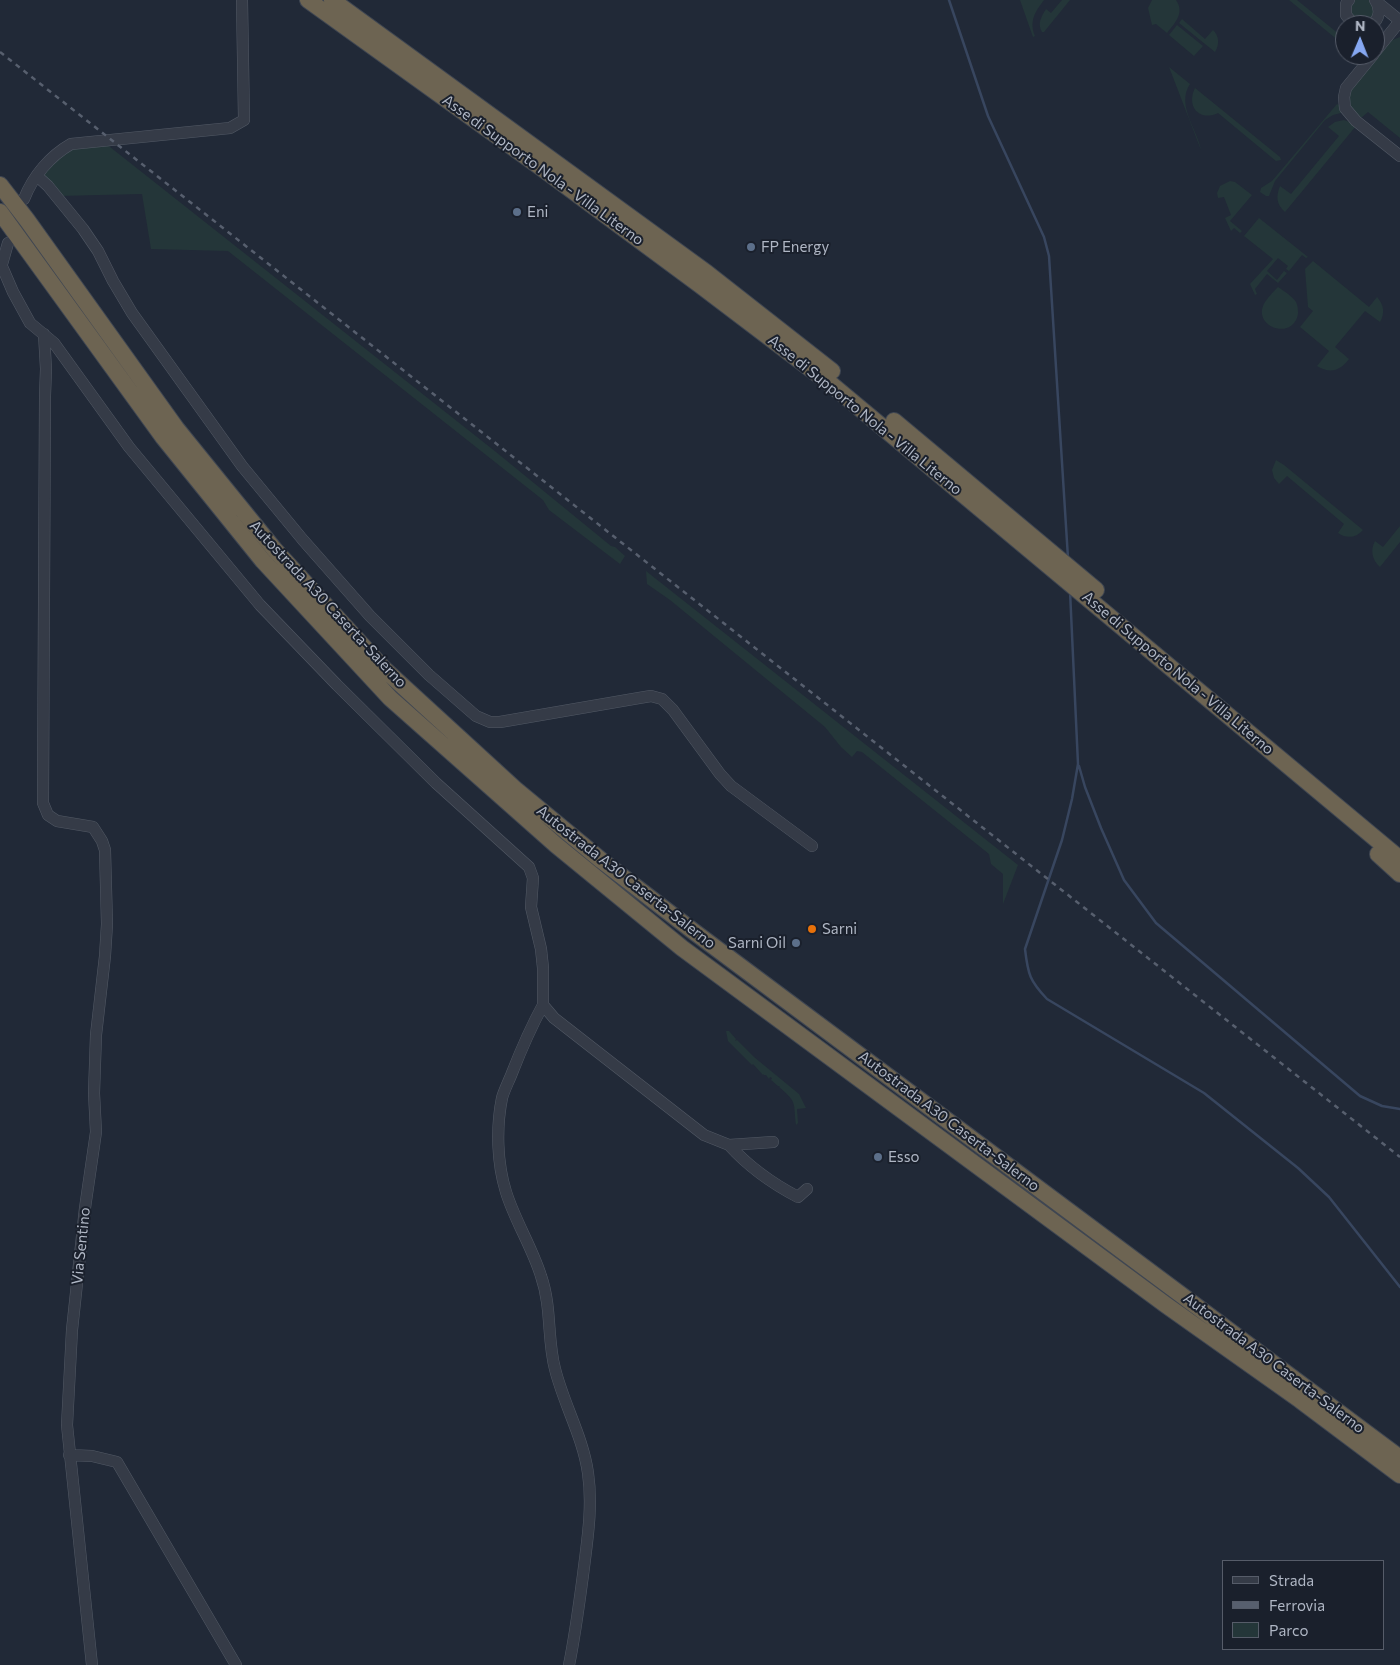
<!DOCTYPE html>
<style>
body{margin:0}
#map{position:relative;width:1400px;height:1665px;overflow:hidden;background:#212937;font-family:Commissioner,sans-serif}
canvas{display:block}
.legend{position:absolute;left:1222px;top:1560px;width:162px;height:90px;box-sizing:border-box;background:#1a202c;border:1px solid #565c69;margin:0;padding:6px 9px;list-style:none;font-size:15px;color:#afb6c4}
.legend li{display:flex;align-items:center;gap:10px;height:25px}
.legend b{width:25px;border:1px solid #565c69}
.north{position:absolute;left:1335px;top:15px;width:50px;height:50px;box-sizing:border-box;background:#1a202c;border:1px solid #565c69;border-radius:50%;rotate:1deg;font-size:14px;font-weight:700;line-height:20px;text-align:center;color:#afb6c4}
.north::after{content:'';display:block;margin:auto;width:18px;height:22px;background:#86a8f2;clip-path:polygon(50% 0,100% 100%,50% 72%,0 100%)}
</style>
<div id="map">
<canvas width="1400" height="1665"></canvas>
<ul class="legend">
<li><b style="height:6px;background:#353b47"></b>Strada</li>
<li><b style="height:6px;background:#575f6e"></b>Ferrovia</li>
<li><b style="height:14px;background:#243639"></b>Parco</li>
</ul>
<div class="north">N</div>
</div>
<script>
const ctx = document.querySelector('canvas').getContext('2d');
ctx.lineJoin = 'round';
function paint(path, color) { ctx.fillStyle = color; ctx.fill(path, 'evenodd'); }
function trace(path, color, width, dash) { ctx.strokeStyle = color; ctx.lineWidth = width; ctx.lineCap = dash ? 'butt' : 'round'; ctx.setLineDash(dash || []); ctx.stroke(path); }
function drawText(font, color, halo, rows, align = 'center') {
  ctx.font = font + ' Commissioner,sans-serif'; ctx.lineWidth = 4; ctx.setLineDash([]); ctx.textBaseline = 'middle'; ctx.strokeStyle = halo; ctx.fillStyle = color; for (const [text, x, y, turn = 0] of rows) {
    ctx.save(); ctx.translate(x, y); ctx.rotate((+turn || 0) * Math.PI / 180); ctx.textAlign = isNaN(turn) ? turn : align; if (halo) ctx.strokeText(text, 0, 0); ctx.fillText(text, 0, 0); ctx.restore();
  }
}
const green = new Path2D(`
 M1020 0H1044C1035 12 1029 21 1035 36L1033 37Z
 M1062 0H1070L1044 32H1042C1037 24 1041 17 1046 9L1051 13Z
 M1152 0H1176C1185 13 1175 23 1167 33L1156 24 1152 25 1148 8Z
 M1289 0H1297L1345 39V46Z
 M1354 0H1371L1375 15 1366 24 1358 23 1351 18 1350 4Z
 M1182 19 1205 39 1213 30C1219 36 1220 44 1215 52L1179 23Z
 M1177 25 1203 46 1194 56 1169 35Z
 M1400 37V138L1368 112 1361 118 1351 108 1349 93 1351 89 1390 41Z
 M1169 67 1190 84C1176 105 1197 129 1201 150Z
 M1195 88 1280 157 1281 160 1276 161 1218 113C1199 122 1186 106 1195 88Z
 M1337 104 1339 105 1341 113 1333 115 1325 120 1275 181 1269 196H1266L1260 192 1261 188 1272 181Z
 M1344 120 1352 123 1356 126 1285 212C1276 204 1276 196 1280 186L1291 194 1339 136 1328 127 1335 122Z
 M105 143 496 452 611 546 615 547 625 556 620 564 549 510 543 500 228 251 151 249 142 194 58 196 42 176 46 167 71 146Z
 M1230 181 1235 182 1252 195 1230 221 1242 231 1240 233 1234 228 1231 231 1225 218 1231 215 1224 197 1218 198 1217 193 1220 186Z
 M1259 218 1308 257 1306 258 1302 255 1289 271 1286 269 1288 266 1278 258 1267 271 1277 280 1284 271 1287 273 1278 283 1267 274 1255 289 1257 294 1255 295 1250 284 1273 259 1244 236Z
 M1313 261 1369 307 1377 297C1384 305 1385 313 1380 322L1365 311 1335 347 1349 359C1340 371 1330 374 1317 366L1329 351 1300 327 1313 311 1308 307 1305 269Z
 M1278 287C1284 291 1292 296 1296 302 1298 306 1298 310 1298 314 1293 342 1250 326 1265 302 1269 296 1274 291 1278 287Z
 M1276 460 1284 465 1363 530C1356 538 1347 539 1338 533L1344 524 1287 476 1279 484 1274 478 1272 470Z
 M1400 526V542L1380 567C1372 560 1370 550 1375 541L1383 547Z
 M646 571 1018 865 1003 904V874L991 864 989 854 862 752 857 751 852 757 841 747 825 727 670 600 647 584Z
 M726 1031H729L736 1039 735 1041 737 1040 754 1057 799 1094 806 1108 797 1109 798 1123 796 1125C793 1102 798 1103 779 1087L780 1086H778L771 1080 772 1078 770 1077 769 1079 766 1075H764V1074L763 1075 753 1064 752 1065 728 1041Z`);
const stream = new Path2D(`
 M949 0 988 116 1044 237 1049 256 1068 558
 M1070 591 1078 764 1072 799 1062 840 1025 949C1028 975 1030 981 1047 999L1204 1093 1298 1168 1329 1197 1400 1287
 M1079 766 1085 787 1101 828 1124 880 1156 923 1360 1096 1382 1106 1400 1109`);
const minor = new Path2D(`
 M1349 0 1346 4V15L1354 25
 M1377 2 1399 20
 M1371 25C1380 19 1381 9 1375 0
 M1375 52 1400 21
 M1373 55 1346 88 1344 97 1345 108 1356 121 1400 156
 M37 176 48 186 83 229 98 251 113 281 132 313 242 466 303 540 370 616 429 675 476 716 490 722H500L639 698 651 696 662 699 673 710 720 774 731 786 812 846
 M24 199C33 176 50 156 71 144L230 128 244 120 242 0
 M0 262 13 292 30 323 54 343 129 447 260 605 337 685 436 783 529 867 533 878 531 907 541 949 543 968V1005L554 1018 704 1135 729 1145
 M2 264 8 243
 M44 334 46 369 45 396 43 803 48 815 57 821 93 827 102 841 105 850 107 924 105 956 96 1035 94 1093 96 1132 85 1208 72 1330 67 1425 92 1665
 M543 1005C531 1027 521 1050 512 1073 509 1081 504 1090 502 1098 496 1128 497 1163 506 1192 515 1221 532 1247 541 1276 552 1308 547 1339 555 1369 564 1405 583 1437 588 1473 593 1507 587 1542 583 1575 579 1605 575 1636 569 1665
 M773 1142 729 1145C748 1166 773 1184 798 1197L807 1189
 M69 1455 92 1456 117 1462 236 1665`);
const highway = new Path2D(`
 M308 0 543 169 700 285 832 385 1400 859
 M332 0 707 273 832 371
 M0 185 27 220 176 428 274 549 384 669 515 789 602 861 693 931 1400 1458
 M0 212 163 437 263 561 390 698 556 845 682 948 1166 1305 1300 1400 1400 1475
 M894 421 1096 590
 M1378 854 1400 874`);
const rail = new Path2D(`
 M0 52 1400 1157`);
const markers = [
 [517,212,5,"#5c6f8a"],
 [751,247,5,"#5c6f8a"],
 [812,929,5,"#e8710a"],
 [796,943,5,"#5c6f8a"],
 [878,1157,5,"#5c6f8a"]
];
const streetNames = [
 ["Asse di Supporto Nola - Villa Literno",543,170,36],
 ["Asse di Supporto Nola - Villa Literno",865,415,39],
 ["Autostrada A30 Caserta-Salerno",328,604,47],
 ["Asse di Supporto Nola - Villa Literno",1178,673,40],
 ["Autostrada A30 Caserta-Salerno",626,877,38],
 ["Autostrada A30 Caserta-Salerno",949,1121,37],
 ["Via Sentino",81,1246,-84],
 ["Autostrada A30 Caserta-Salerno",1274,1363,37]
];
const poiNames = [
 ["Eni",527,212],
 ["FP Energy",761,247],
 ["Sarni",822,929],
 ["Sarni Oil",786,943,"right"],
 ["Esso",888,1157]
];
paint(green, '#243639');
trace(stream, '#38465f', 2.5);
trace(minor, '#525965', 12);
trace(highway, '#3f4652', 18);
trace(minor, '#353b47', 11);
trace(highway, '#6d6452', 16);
trace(rail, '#575f6e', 2.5, [5, 5]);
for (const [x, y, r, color] of markers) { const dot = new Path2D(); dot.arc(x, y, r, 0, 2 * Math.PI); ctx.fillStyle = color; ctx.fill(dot); trace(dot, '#1a202c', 2); }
drawText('15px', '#afb6c4', '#1a202c', streetNames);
drawText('15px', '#afb6c4', '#1a202c', poiNames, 'left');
</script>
